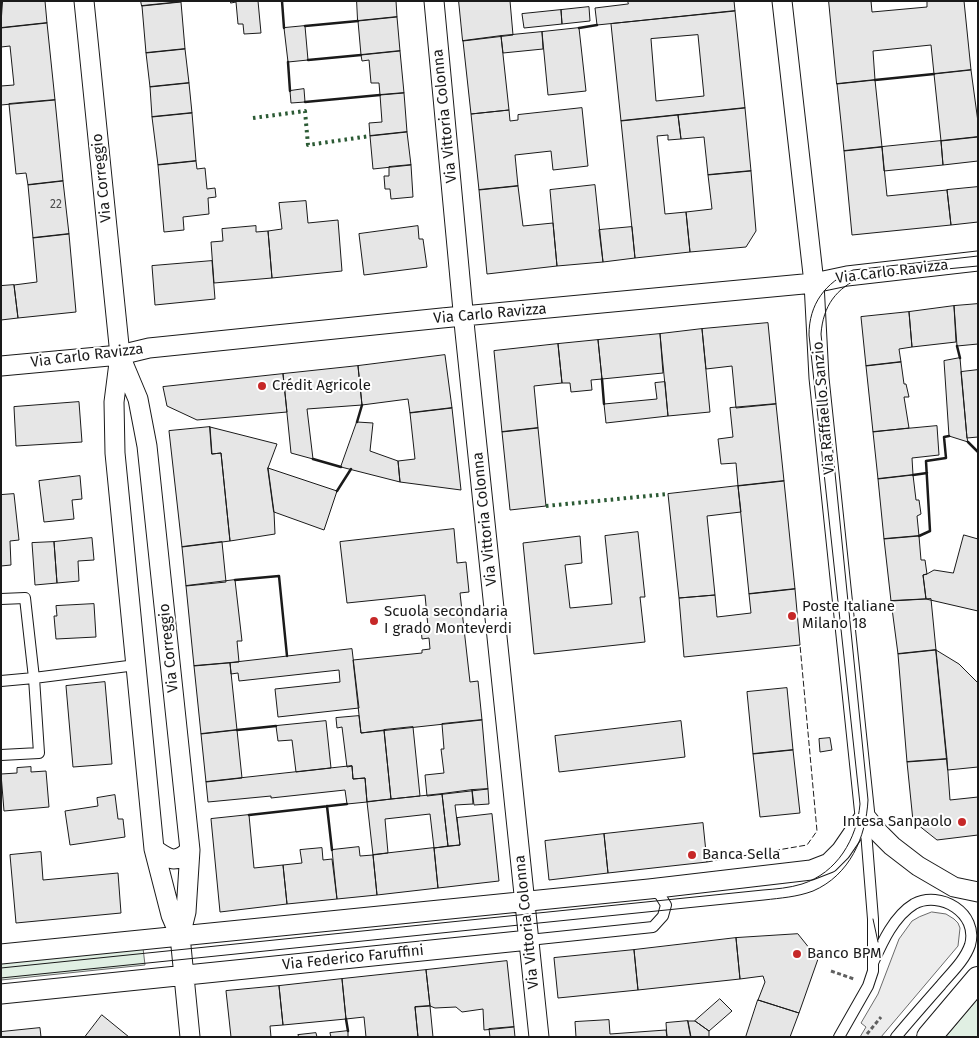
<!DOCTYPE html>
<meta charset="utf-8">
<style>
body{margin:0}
#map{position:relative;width:979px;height:1038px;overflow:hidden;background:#fff;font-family:"Fira Sans",sans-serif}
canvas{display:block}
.frame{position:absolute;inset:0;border:2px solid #1a1a1a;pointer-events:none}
</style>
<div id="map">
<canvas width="979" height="1038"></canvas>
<div class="frame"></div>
</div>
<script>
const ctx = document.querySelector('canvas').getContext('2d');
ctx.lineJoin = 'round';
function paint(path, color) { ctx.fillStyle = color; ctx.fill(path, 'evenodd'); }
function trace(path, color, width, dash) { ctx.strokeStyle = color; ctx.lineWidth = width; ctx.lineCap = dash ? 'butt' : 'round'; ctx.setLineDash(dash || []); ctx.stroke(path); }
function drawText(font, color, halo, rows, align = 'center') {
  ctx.font = font + ' "Fira Sans",sans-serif'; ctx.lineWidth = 4; ctx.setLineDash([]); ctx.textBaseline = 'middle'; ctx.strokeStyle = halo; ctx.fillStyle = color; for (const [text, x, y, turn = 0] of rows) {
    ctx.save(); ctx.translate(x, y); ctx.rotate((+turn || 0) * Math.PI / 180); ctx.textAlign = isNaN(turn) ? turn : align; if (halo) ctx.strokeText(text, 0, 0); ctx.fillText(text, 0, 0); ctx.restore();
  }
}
const green = new Path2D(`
 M143 948 145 965 1 980V963Z
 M978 999V1037H946Z`);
const parking = new Path2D(`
 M932 912 946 914 954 919 958 923 960 928 958 946 881 1037H860L866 1027 861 1023 878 994 899 939 912 921 919 917Z`);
const building = new Path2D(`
 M3 1H45L47 23 1 28Z
 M141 1H181V2L142 6Z
 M231 1H258L261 33 244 34 243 24H238L236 2 231 3Z
 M357 1H396L397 17 358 21Z
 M459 1H510L513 35 463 41Z
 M628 1H734L735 11 597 25 595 8 628 4Z
 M829 1H871L872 12 927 7V1H964L971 70 934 74 931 45 873 51 875 80 837 84Z
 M181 2 185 49 146 53 142 6Z
 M589 7 590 21 562 24 561 10Z
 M561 10 562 24 524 28 522 14Z
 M735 11 745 108 621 121 611 24ZM698 35 704 96 656 101 651 39Z
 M397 17 400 51 361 55 358 21Z
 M47 23 55 100 1 105V86L14 85 10 46 1 47V28Z
 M305 26 308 60 288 62 284 28Z
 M579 28 586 91 548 95 542 32Z
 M542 32 543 49 503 53 501 36Z
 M501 36 509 110 471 114 463 41Z
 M185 49 189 83 150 87 146 53Z
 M400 51 404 93 380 95 379 83H371L369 60 362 61 361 55Z
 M971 70 978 122V137L941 141 934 74Z
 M875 80 882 147 844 151 837 84Z
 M189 83 192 113 152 117 150 87Z
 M304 89 305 102 291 103 290 91Z
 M404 93 407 132 370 136 369 123 382 122 380 95Z
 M55 100 63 181 28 185 26 173 16 174 9 104Z
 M582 108 588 166 553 170 551 151 515 155 518 186 479 190 471 114 509 110 510 121 518 120V115Z
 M745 108 751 171 708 175 704 137 681 139 678 115Z
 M192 113 196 161 158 165 152 117Z
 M678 115 681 139 668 140V135L657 136 665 214 686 212 690 252 635 258 621 121Z
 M407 132 411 165 373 169 370 136Z
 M978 137V161L943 165 941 141Z
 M941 141 943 165 884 171 882 147Z
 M882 147 887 196 947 190 951 225 852 235 844 151Z
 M196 161 197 169 205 168 207 189 215 188 216 197 208 198 209 214 183 217 184 230 164 232 158 165Z
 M411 165 413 197 391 199 390 189H385L384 176H389V167Z
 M751 171 756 231 746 247 690 252 686 212 712 209 708 175Z
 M63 181 69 234 33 238 28 185Z
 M595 185 603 262 557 266 550 190Z
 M518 186 523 226 553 223 557 266 487 274 479 190Z
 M978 187V222L951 225 947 190Z
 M306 201 308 223 338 220 342 271 272 278 268 231 282 229 279 203Z
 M256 226V232L268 231 272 278 214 283 211 242 223 241 222 229Z
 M418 226 419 239H423L427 267 364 275 359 234Z
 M632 227 635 258 603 262 599 230Z
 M69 234 76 312 18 318 14 285 37 282 33 238Z
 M212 261 215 299 155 305 152 266Z
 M14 285 18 318 1 320V286Z
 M978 304V344L957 346 954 306Z
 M954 306 956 342 912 347 909 312Z
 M909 312 912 347 899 349 901 362 866 366 861 317Z
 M768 323 776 404 736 408 732 366 706 369 702 329Z
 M702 329 710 412 668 416 660 334Z
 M660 334 663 373 602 379 598 340Z
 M598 340 602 379 591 380 592 390 571 392 570 383H562L558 344Z
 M558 344 562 383 534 386 538 428 502 432 494 351Z
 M445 355 452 408 410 413 408 399 362 405 358 366Z
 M960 358 967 438 968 442 949 436 944 361Z
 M901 362 904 384H906L909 397H904L909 428 873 432 866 366Z
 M358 366 362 405 307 409 313 459 291 453 283 374Z
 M978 370V437L967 438 961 372Z
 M283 374 287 412 197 420 167 406 163 387Z
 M665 382 668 416 606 423 604 404 657 399 655 383Z
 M79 402 82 442 16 446 14 407Z
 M776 404 784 481 738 486 736 463 721 464 718 439 733 437 730 408Z
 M452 408 461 490 400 482 398 461 415 459 410 413Z
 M357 422 373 423 370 451 398 461 400 482 341 467Z
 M937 426 939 455 912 458 913 475 878 479 873 432Z
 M210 427 212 454 221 453 230 541 182 547 169 431Z
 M210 427 277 444 268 468 274 512 275 534 230 541 221 453 212 454Z
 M538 428 546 506 510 510 502 432Z
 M268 468 337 491 324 530 274 512Z
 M913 475 916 500H919L921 514 917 516 919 536 884 539 878 479Z
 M80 476 82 499 72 500 74 519 44 522 39 481Z
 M784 481 795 589 749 594 738 486Z
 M738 486 741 512 707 516 715 595 679 598 668 494Z
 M14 494 19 540 10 541 11 565 1 566V495Z
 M454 529 457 563 466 562 469 592 460 593 470 682 478 681 482 720 361 733 353 660 422 653V650L430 649 429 638 422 639 421 628 428 627 425 595 347 603 340 542Z
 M638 532 645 597H640L645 642 534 654 523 543 580 536 582 563 565 565 570 608 612 604 605 536Z
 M964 535 978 539V611L926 599 923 575 927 574 934 570 953 573Z
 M919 536 921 560H925L927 574 923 575 926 599 891 601 884 539Z
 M92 538 94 560 78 561 79 581 57 583 54 542Z
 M54 542 57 583 35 585 32 543Z
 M222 542 226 582 186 586 182 547Z
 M235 580 242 641H237L239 662 194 666 186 586Z
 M795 589 800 645 684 657 679 598 715 595 717 617 751 613 749 594Z
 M931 599 936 650 898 654 891 601Z
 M94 604 96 637 56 639 54 616H57L56 606Z
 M352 649 359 708 278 717 275 689 340 682 339 670 239 681 238 673 231 674 230 663Z
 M936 650 959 664 978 683V767L948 770Z
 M936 650 947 759 907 762 898 654Z
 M230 663 237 730 201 734 194 666Z
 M105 682 112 764 73 767 66 686Z
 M787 688 793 750 753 754 747 692Z
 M359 716 361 733 384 730 391 799 367 802 365 778 353 779 352 766 347 767 342 727 337 728 336 718Z
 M482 720 488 789 427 796 425 775 444 773 441 749H444L442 724Z
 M326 721 331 768 296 772 292 740 278 741 276 726Z
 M681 721 685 757 559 772 555 736Z
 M413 727 420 796 391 799 384 730Z
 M237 730 242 778 206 782 201 734Z
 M830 738 832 750 820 752 819 739Z
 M793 750 800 813 760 817 753 754Z
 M947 759 950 800 978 797V835L937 840 913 821 907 762Z
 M352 766 353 779 365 778 367 802 347 804 345 790 271 798V796L208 802 206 782Z
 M31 767V772L46 771 49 807 4 811 1 774 17 773V768Z
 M488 789 489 804 474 805 472 790Z
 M472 790 473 804 455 805 460 845 448 846 442 794Z
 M442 794 448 846 434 848 430 814 385 819 388 853 373 855 367 802Z
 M115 795 118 819H123L125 837 70 845 65 811 98 806 97 798Z
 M492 814 499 881 438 888 434 848 460 845 457 818Z
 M249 815 254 868 283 865 287 904 220 912 211 819Z
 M703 823 707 862 608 873 604 834Z
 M604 834 608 873 549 880 545 841Z
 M359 847 360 856 373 855 377 895 337 899 332 850Z
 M322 848 323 860 332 859 337 899 287 904 283 865 302 863 300 850Z
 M434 848 438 888 377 895 373 855Z
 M41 852 43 880 118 873 121 913 16 923 10 855Z
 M798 934 818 959 799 1013 758 1000 765 982 763 976 740 979 736 938Z
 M736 938 740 979 638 990 634 950Z
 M634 950 638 990 558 998 554 958Z
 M507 961 514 1027 484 1030 483 1009 462 1012 456 1007 435 1008 430 1006 426 970Z
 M426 970 430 1006 415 1007 418 1037H366L364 1017 346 1019 342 979Z
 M342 979 346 1019 283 1025 279 986Z
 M279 986 283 1025 270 1026 271 1037H231L226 991Z
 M720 999 732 1011 709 1031 695 1021Z
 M758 1000 799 1013 790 1037H746Z
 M430 1006 433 1037H418L415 1007Z
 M102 1015 129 1037H85Z
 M609 1020 610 1034 666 1030 667 1037H576L575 1022Z
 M688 1021H695L709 1031V1037H691Z
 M688 1021 691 1037H667L666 1023Z
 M514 1027 515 1037H490L489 1029Z
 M40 1028 41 1037H1V1032Z
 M348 1031V1037H331L330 1033Z
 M316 1033 317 1037H299L298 1035Z`);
const path = new Path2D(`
 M831 971 854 979
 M867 1034 881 1017`);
const service = new Path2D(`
 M1 599 25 598 34 678 39 753 1 755
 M1 681 34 678 136 665
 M529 940 653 927 663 916 666 905 660 895 651 889
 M873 963C882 943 894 916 914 904 940 890 979 913 970 945 965 960 951 973 941 985 926 1002 911 1019 896 1037
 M839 1037 868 986 873 971V919L865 819`);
const minor = new Path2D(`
 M84 1 120 355 114 402 115 453 154 849 171 915 180 936
 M434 1 465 332 539 1037
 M782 1 814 283 819 378 865 816 878 832 892 846 918 866 954 887 978 892
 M120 356 138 399 147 446 190 850 186 912 180 936 190 1037
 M1 366 120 355 149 348 442 318 814 283 847 276 978 261
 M154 849C169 860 176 864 190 850
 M1 954 649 889 811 870 829 863 841 851 865 816
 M1 994 529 940`);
const tertiary = new Path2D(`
 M929 1037 978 979`);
const tram = new Path2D(`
 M873 919 878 942
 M1 968 763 890C776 889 789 888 802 884 837 873 857 839 860 804L809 335C809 304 825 283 853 270L978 256
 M1 978 764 900C781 898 797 897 813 891 850 875 866 837 868 800L821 334C823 306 836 288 862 277L978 266`);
const hedge = new Path2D(`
 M253 118 305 111 308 145 370 136
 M546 506 668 494`);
const fence = new Path2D(`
 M707 862 807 845 817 831 800 645`);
const wall = new Path2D(`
 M282 1 284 28
 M305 26 358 21
 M579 28 597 25
 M308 60 361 55
 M288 62 290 91
 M875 80 934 74
 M305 102 380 95
 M957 346 960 358
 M602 379 604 404
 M357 422 362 405
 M968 442 978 452
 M313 459 341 467
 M913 475 927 473
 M337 491 351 469
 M919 536 930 531 926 461 946 458 944 437 949 436
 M235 580 279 576 287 656
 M237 730 276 726
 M327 806 332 850
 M249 815 347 804
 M346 1019 348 1031`);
const markers = [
 [262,386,5,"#c62828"],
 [792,616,5,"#c62828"],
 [374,621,5,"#c62828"],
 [962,822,5,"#c62828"],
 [692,855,5,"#c62828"],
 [797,954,5,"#c62828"]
];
const numberNames = [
 ["22",56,205]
];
const streetNames = [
 ["Via Vittoria Colonna",445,116,-96],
 ["Via Correggio",102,178,-96],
 ["Via Carlo Ravizza",892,272,-7],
 ["Via Carlo Ravizza",490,314,-5],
 ["Via Carlo Ravizza",87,356,-7],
 ["Via Raffaello Sanzio",824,408,-95],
 ["Via Vittoria Colonna",485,519,-96],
 ["Via Correggio",169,648,-96],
 ["Via Vittoria Colonna",527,922,-96],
 ["Via Federico Faruffini",353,958,-6]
];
const poiNames = [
 ["Crédit Agricole",272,386],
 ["Poste Italiane",802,607],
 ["Milano 18",802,624],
 ["Scuola secondaria",384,612],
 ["I grado Monteverdi",384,629],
 ["Intesa Sanpaolo",952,822,"right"],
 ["Banca Sella",702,855],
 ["Banco BPM",807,954]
];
paint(green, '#e0efe3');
trace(green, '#6a6a6a', 1);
paint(parking, '#ededed');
trace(parking, '#6a6a6a', 1);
paint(building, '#e6e6e6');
trace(building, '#1a1a1a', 1);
trace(service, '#1a1a1a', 12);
trace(minor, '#1a1a1a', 21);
trace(tertiary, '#1a1a1a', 26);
trace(path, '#5f5f5f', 3, [4, 2.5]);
trace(service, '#fff', 10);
trace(minor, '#fff', 19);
trace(tertiary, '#fff', 24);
trace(tram, '#1a1a1a', 1);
trace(hedge, '#2b5a34', 4, [2.5, 4]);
trace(fence, '#1a1a1a', 1, [6, 2.5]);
trace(wall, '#1a1a1a', 2.5);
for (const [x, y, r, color] of markers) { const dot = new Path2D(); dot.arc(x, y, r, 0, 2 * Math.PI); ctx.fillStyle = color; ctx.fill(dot); trace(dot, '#fff', 2); }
drawText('12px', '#4d4d4d', null, numberNames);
drawText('15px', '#1a1a1a', '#fff', streetNames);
drawText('15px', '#1a1a1a', '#fff', poiNames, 'left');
</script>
